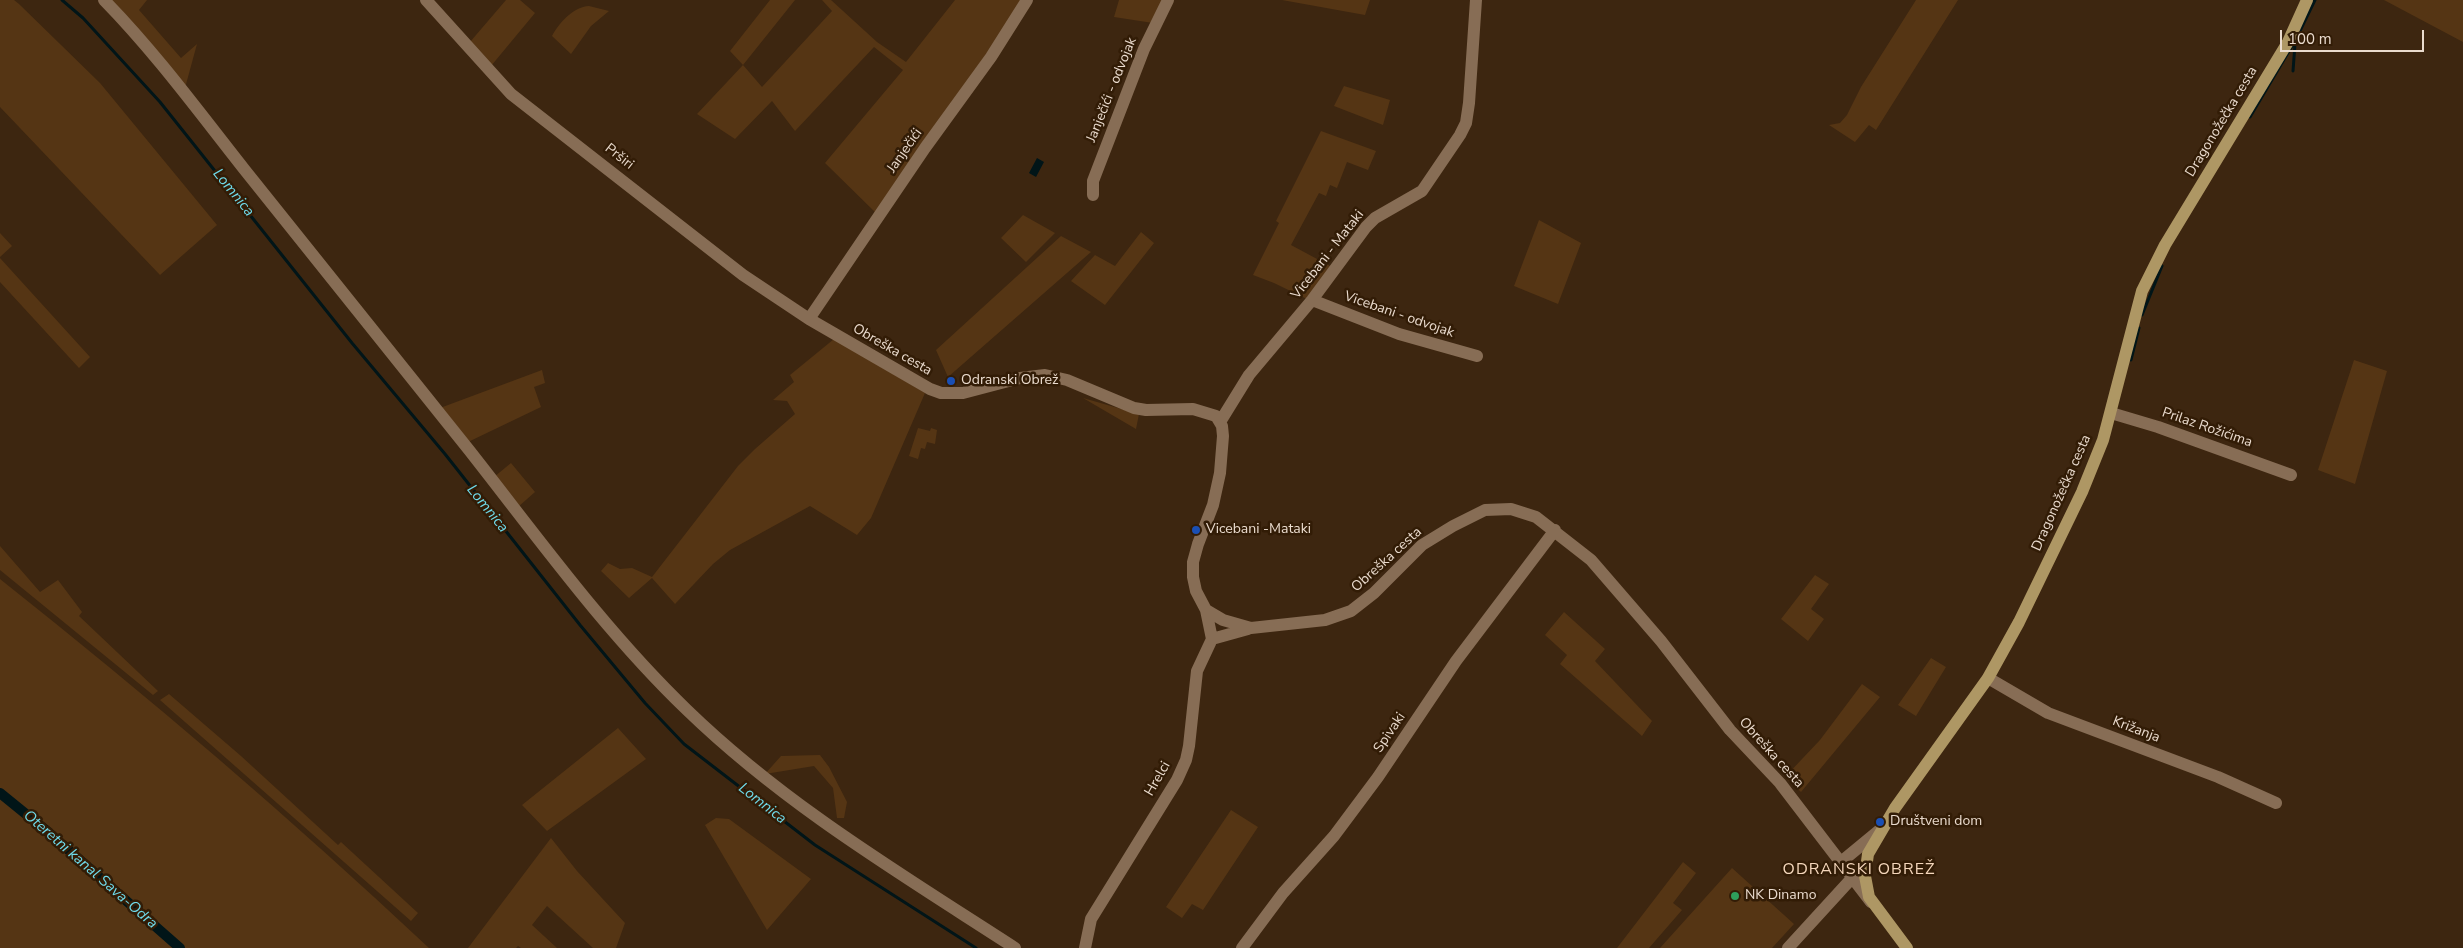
<!DOCTYPE html>
<meta charset="utf-8">
<style>
body{margin:0}
#map{position:relative;width:2463px;height:948px;overflow:hidden;background:#3d2610;font-family:"Nunito Sans",sans-serif}
canvas{display:block}
.scale{position:absolute;left:2280px;top:30px;width:144px;height:22px;box-sizing:border-box;border:2px solid #eadbce;border-top:0;padding-left:6px;font-size:15px;line-height:18px;white-space:nowrap;color:#eadbce;-webkit-text-stroke:4px #321c06;paint-order:stroke}
</style>
<div id="map">
<canvas width="2463" height="948"></canvas>
<div class="scale">100 m</div>
</div>
<script>
const ctx = document.querySelector('canvas').getContext('2d');
ctx.lineJoin = 'round';
function paint(path, color) { ctx.fillStyle = color; ctx.fill(path, 'evenodd'); }
function trace(path, color, width, dash) { ctx.strokeStyle = color; ctx.lineWidth = width; ctx.lineCap = dash ? 'butt' : 'round'; ctx.setLineDash(dash || []); ctx.stroke(path); }
function drawText(font, color, halo, rows, align = 'center') {
  ctx.font = font + ' "Nunito Sans",sans-serif'; ctx.lineWidth = 5; ctx.setLineDash([]); ctx.textBaseline = 'middle'; ctx.strokeStyle = halo; ctx.fillStyle = color; for (const [text, x, y, turn = 0] of rows) {
    ctx.save(); ctx.translate(x, y); ctx.rotate((+turn || 0) * Math.PI / 180); ctx.textAlign = isNaN(turn) ? turn : align; if (halo) ctx.strokeText(text, 0, 0); ctx.fillText(text, 0, 0); ctx.restore();
  }
}
const green = new Path2D(`
 M0 0H14L19 4 100 83 217 225 160 275 0 107Z
 M108 0H147L139 10 181 58 197 44 185 88Z
 M506 0H520L535 13 491 66 470 42Z
 M770 0H795L743 65 762 87 832 11 822 0H831L877 42 906 62 955 0H1023L877 214 825 163 903 70 874 47 795 131 772 101 735 139 697 114 743 65 730 51Z
 M1119 0H1165L1153 23 1114 17Z
 M1282 0H1370L1365 15Z
 M1916 0H1958L1876 130 1869 125 1855 142 1829 125 1840 123 1847 115 1861 87Z
 M2384 0H2463V42Z
 M589 6 609 11 591 26 571 54 552 36C559 23 573 7 589 6Z
 M1344 86 1390 100 1383 125 1334 106Z
 M1321 131 1376 151 1368 170 1347 162 1337 188 1330 185 1326 196 1319 193 1291 245 1332 267 1307 299 1274 283 1253 275 1279 223 1276 221Z
 M1023 215 1055 233 1026 262 1001 238Z
 M1539 220 1581 243 1558 304 1514 286Z
 M1141 232 1154 243 1105 305 1071 281 1095 255 1115 266Z
 M0 233 12 246 0 257Z
 M1061 236 1091 252 948 377 936 350Z
 M0 258 90 357 79 368 0 282Z
 M834 339 925 393 871 518 857 535 810 506 730 550 713 564 675 604 652 578 629 598 601 571 608 563 620 569 632 568 652 577 738 466 755 449 795 414 787 401 773 400 794 382 790 375Z
 M2354 360 2387 371 2355 484 2318 470Z
 M542 370 545 383 534 387 541 407 468 442 440 408Z
 M1083 398 1139 414 1136 429Z
 M918 428 930 431 931 428 937 430 935 444 927 442 925 449 921 448 918 459 909 456Z
 M511 463 535 492 518 507 494 477Z
 M0 546 40 592 58 580 82 612 79 616 158 691 153 695 0 570Z
 M1815 575 1829 584 1811 609 1824 619 1808 641 1781 619Z
 M0 579C148 696 292 819 429 948H0Z
 M1564 612 1605 649 1595 661 1652 721 1642 736 1560 664 1567 655 1545 635Z
 M1931 658 1946 667 1916 716 1898 705Z
 M1862 684 1880 697 1801 792 1785 777 1820 740Z
 M169 694 241 756 338 845 341 842 418 913 411 921 160 700Z
 M618 728 646 759 547 831 522 805Z
 M820 755 829 767 847 802 844 818H837L833 788 814 766 765 774 781 756Z
 M1231 810 1258 827 1203 910 1192 904 1182 918 1166 907Z
 M716 818 729 819 811 879 767 930 705 825Z
 M551 838 577 871 625 923 616 948H593L547 906 532 925 557 948H521L518 946 516 948H468Z
 M1683 862 1696 873 1673 903 1682 910 1649 948H1617Z
 M1732 868 1794 924 1772 948H1660Z`);
const water = new Path2D(`
 M1037 158 1044 162 1036 177 1029 173Z`);
const stream = new Path2D(`
 M62 0 83 18 160 102 352 343 445 454 580 625 645 703 684 744 815 845 976 948
 M2293 71 2295 44
 M2250 117 2295 41 2315 0
 M2142 315 2162 266
 M2131 360 2139 328`);
const canal = new Path2D(`
 M0 793 48 832 180 948`);
const minor = new Path2D(`
 M104 0C155 52 199 112 244 169 319 263 394 356 469 450 539 539 605 631 687 710 785 805 901 874 1015 948
 M426 0 511 94 743 275 809 319 930 389 941 393H963L1020 378 1045 375 1067 380 1134 408 1146 410 1193 409 1216 416 1222 426 1223 436 1220 473 1213 505 1198 544 1193 562V577L1196 591 1206 610 1223 620 1251 628 1325 620 1351 611 1374 593 1422 545 1453 526 1485 510 1511 509 1536 517 1591 560 1661 641 1730 730 1780 783 1871 902
 M1093 195V181L1098 168 1144 49 1168 0
 M1312 300 1399 334 1477 356
 M809 319 925 148 991 57 1027 0
 M2111 413 2158 427 2291 475
 M1220 422 1249 375 1312 300 1366 227 1375 218 1422 191 1460 135 1466 123 1469 103 1476 0
 M1212 639 1248 629
 M1988 678 2048 713 2218 777 2276 803
 M1841 862 1881 829
 M1085 948 1091 919 1177 780 1186 760 1189 746 1197 671 1212 639 1206 610
 M1242 948 1283 893 1334 836 1378 777 1456 661 1555 530
 M1788 948 1853 877`);
const major = new Path2D(`
 M1907 948 1869 897 1865 876 1868 854 1895 808 1988 678 2019 622 2082 492 2103 440 2142 291 2165 245 2288 42 2307 0`);
const markers = [
 [951,381,5,"#1a4fb4"],
 [1196,530,5,"#1a4fb4"],
 [1880,822,5,"#1a4fb4"],
 [1735,896,5,"#2e9e5b"]
];
const streetNames = [
 ["Janječići - odvojak",1112,90,-68],
 ["Dragonožečka cesta",2222,122,-59],
 ["Janječići",905,151,-55],
 ["Prširi",619,157,38],
 ["Vicebani - Mataki",1328,255,-52],
 ["Vicebani - odvojak",1399,315,19],
 ["Obreška cesta",892,350,30],
 ["Prilaz Rožićima",2207,428,19],
 ["Dragonožečka cesta",2062,493,-66],
 ["Obreška cesta",1387,560,-42],
 ["Križanja",2136,730,21],
 ["Spivaki",1390,733,-56],
 ["Obreška cesta",1771,753,48],
 ["Hrelci",1158,779,-60]
];
const poiNames = [
 ["Odranski Obrež",961,381],
 ["Vicebani -Mataki",1206,530],
 ["Društveni dom",1890,822],
 ["NK Dinamo",1745,896]
];
const waterNames = [
 ["Lomnica",233,193,51],
 ["Lomnica",487,509,51],
 ["Lomnica",762,804,38],
 ["Oteretni kanal Sava-Odra",90,870,41]
];
const quarterNames = [
 ["ODRANSKI OBREŽ",1859,870]
];
paint(green, '#553514');
paint(water, '#011518');
trace(stream, '#011518', 3);
trace(canal, '#011518', 10);
trace(minor, '#876d55', 12);
trace(major, '#ae9764', 12);
for (const [x, y, r, color] of markers) { const dot = new Path2D(); dot.arc(x, y, r, 0, 2 * Math.PI); ctx.fillStyle = color; ctx.fill(dot); trace(dot, '#321c06', 2); }
drawText('14px', '#eadbce', '#321c06', streetNames);
drawText('14px', '#eadbce', '#321c06', poiNames, 'left');
drawText('italic 15px', '#6fdaea', '#321c06', waterNames);
ctx.letterSpacing = '1px';
drawText('16px', '#f5d7bc', '#321c06', quarterNames);
ctx.letterSpacing = '0px';
</script>
